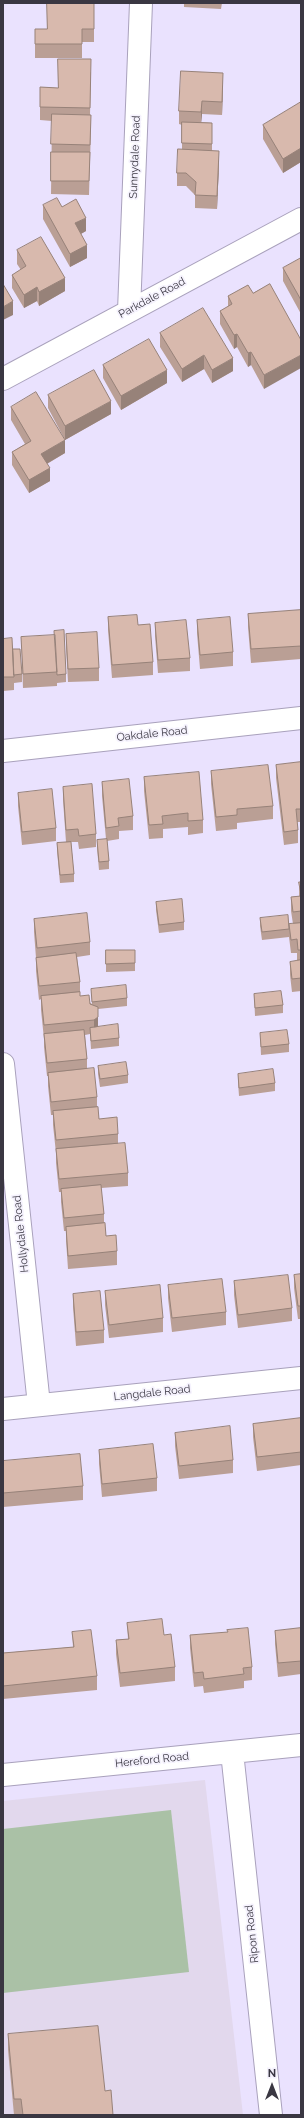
<!DOCTYPE html>
<style>
body{margin:0}
#map{position:relative;width:304px;height:2118px;overflow:hidden;background:#eae2fe;font-family:Raleway,sans-serif}
canvas{display:block}
.frame{position:absolute;inset:0;border:4px solid #3a3742;pointer-events:none}
.north{position:absolute;left:252px;top:2066px;width:40px;height:40px;-webkit-text-stroke:3px #f5f2fd;paint-order:stroke;rotate:0deg;font-size:11px;font-weight:700;line-height:16px;text-align:center;color:#3a3742}
.north::after{content:'';display:block;margin:auto;width:14px;height:18px;background:#3a3742;clip-path:polygon(50% 0,100% 100%,50% 72%,0 100%)}
</style>
<div id="map">
<canvas width="304" height="2118"></canvas>
<div class="frame"></div>
<div class="north">N</div>
</div>
<script>
const ctx = document.querySelector('canvas').getContext('2d');
ctx.lineJoin = 'round';
function paint(path, color) { ctx.fillStyle = color; ctx.fill(path, 'evenodd'); }
function trace(path, color, width, dash) { ctx.strokeStyle = color; ctx.lineWidth = width; ctx.lineCap = dash ? 'butt' : 'round'; ctx.setLineDash(dash || []); ctx.stroke(path); }
function drawText(font, color, halo, rows, align = 'center') {
  ctx.font = font + ' Raleway,sans-serif'; ctx.lineWidth = 3.5; ctx.setLineDash([]); ctx.textBaseline = 'middle'; ctx.strokeStyle = halo; ctx.fillStyle = color; for (const [text, x, y, turn = 0] of rows) {
    ctx.save(); ctx.translate(x, y); ctx.rotate((+turn || 0) * Math.PI / 180); ctx.textAlign = isNaN(turn) ? turn : align; if (halo) ctx.strokeText(text, 0, 0); ctx.fillText(text, 0, 0); ctx.restore();
  }
}
const education = new Path2D(`
 M205 1780 243 2115H3V1801Z`);
const green = new Path2D(`
 M171 1810 189 1972 3 1993V1829Z`);
const street = new Path2D(`
 M129 311 141 3
 M3 379 301 219
 M3 1064 39 1405
 M3 1409 301 1378
 M232 1752 271 2115
 M3 1775 301 1745`);
const secondary = new Path2D(`
 M3 751 301 718`);
const wall = new Path2D(`
 M94 3V42H82V58H35V29H47Z
 M184 3H222L221 9 184 7Z
 M91 72 90 115 91 128 89 195 51 194 52 121 40 120V87L58 88Z
 M223 87 222 115 202 114 201 122 212 123V150L219 164 217 209 195 208V195L186 186H177V173L182 149V125L179 124V111Z
 M301 102V162L283 173 263 139V125Z
 M43 205 62 207 86 231 81 234 87 258 70 267 43 219Z
 M17 250 65 291 39 306 37 301 24 308 12 288V275L21 270 17 264Z
 M301 258V314L283 281V268Z
 M270 284 264 389 251 365 248 367 237 347 234 349 220 324V311L228 307V296L253 293Z
 M160 333 233 371 212 383 204 369 182 382 160 347Z
 M103 365 167 383 121 410 103 378Z
 M48 395 111 414 65 440 48 408Z
 M11 407 65 453 47 464 50 481 29 493 12 465V452L25 444 11 420Z
 M301 610V659L251 663 248 627V614Z
 M108 617 153 662V675L112 678 108 630Z
 M197 620 233 652V666L200 669 197 633Z
 M155 623 190 658V671L158 673 155 636Z
 M66 634 99 668V681L68 682 66 648Z
 M21 637 66 674V682L57 683V686L23 688Z
 M3 639 13 649 22 674V682L14 683V690L3 691Z
 M301 762V822H297L298 830V843L284 845 276 778V765Z
 M211 771 273 806V819L237 823V829L216 831 211 784Z
 M144 777 203 820V833L188 835V827L163 829V838L149 839 144 791Z
 M102 782 133 816V830L119 831V839L107 841 109 861V869L99 870 97 848V840L106 839 102 796Z
 M63 787 96 834V847L79 849 78 842H71L74 874V882L60 883 57 851V843L66 842 63 800Z
 M18 793 56 828V841L22 845 18 806Z
 M299 882H301V991L292 992 290 975V962L297 961V953H291L289 937 262 940 260 926V918L289 929 293 924 291 911V897L299 896Z
 M156 902 184 922V930L159 933 156 910Z
 M34 919 90 942V955L77 957 80 982V996L92 1004 91 989 127 998V1006L98 1009V1027L119 1038V1046L91 1049 90 1034 85 1035 87 1059V1069L97 1097V1107L99 1119 118 1134V1144L128 1173V1186L101 1188 104 1214V1223L106 1236 117 1251V1265L68 1269 66 1240V1231H64L61 1202V1192H59L56 1163V1153L53 1125V1115H51L48 1086V1076H47L44 1047V1039L41 1010V999L39 1000 36 971V958L34 932Z
 M106 950H135V971L106 972Z
 M254 994 283 1005V1013L255 1016Z
 M260 1033 289 1044V1052L261 1055Z
 M98 1066 128 1075V1083L100 1087 98 1074Z
 M238 1074 275 1083V1091L239 1096 238 1082Z
 M301 1274V1319H298L294 1288V1275Z
 M234 1281 292 1308V1321L238 1328 234 1295Z
 M168 1285 226 1312V1325L172 1332 168 1298Z
 M105 1291 163 1318V1332L109 1338 105 1305Z
 M73 1294 104 1330V1343L76 1346 73 1307Z
 M301 1418V1465L257 1471 253 1437V1424Z
 M175 1433 233 1460V1473L179 1479 175 1446Z
 M99 1450 157 1478V1491L102 1497 99 1464Z
 M3 1461 83 1486V1500L3 1507Z
 M127 1623 164 1635 175 1667V1681L120 1687 116 1654V1640L128 1639Z
 M301 1628V1674L278 1677 275 1644V1631Z
 M72 1632 97 1676V1690L3 1699V1653L73 1647Z
 M190 1635 252 1667V1680L244 1681V1688L204 1693 203 1686 194 1687 190 1648Z
 M8 2034 105 2091 113 2115H14L8 2050Z`);
const shadedWall = new Path2D(`
 M223 73V87L222 115V102Z
 M202 101V114L201 125V112Z
 M301 148V162L283 173V159Z
 M219 151V164L217 209V196Z
 M86 218V231L75 237V223Z
 M87 245V258L70 267V254Z
 M65 278V291L39 306V292Z
 M37 287V301L24 308V295Z
 M13 301V315L3 320V307Z
 M237 334V347L234 349V335Z
 M251 352V365L248 367V353Z
 M204 355V369L182 382V369Z
 M301 355V368L264 389V375Z
 M233 358V371L212 383V370Z
 M167 370V383L121 410V396Z
 M111 401V414L65 440V426Z
 M65 440V453L41 467V454Z
 M50 468V481L29 493V480Z
 M98 1017V1031L94 1034V1020Z`);
const building = new Path2D(`
 M47 3H94V29H82V44H35V29H47Z
 M58 59H91L90 108 40 107V87L58 88Z
 M181 71 223 73 222 102 202 101 201 112 179 111Z
 M301 102V148L283 159 263 125Z
 M52 114 91 115 90 145 51 144Z
 M182 122 212 123V144L182 143Z
 M178 149 219 151 217 196 195 195 196 182 186 173H177Z
 M51 152H90L89 181H51Z
 M57 198 62 207 76 199 86 218 75 223 87 245 70 254 43 205Z
 M41 237 65 278 39 292 37 287 24 295 12 275 26 266 17 250Z
 M301 258V300L283 268Z
 M3 284 13 301 3 307Z
 M270 284 301 340V355L264 375 251 352 248 353 237 334 234 335 220 311 232 304 228 296 248 285 253 293Z
 M203 308 233 358 212 370 204 355 182 369 160 333Z
 M149 339 167 370 121 396 103 365Z
 M94 370 111 401 65 426 48 395Z
 M36 392 65 440 41 454 50 468 29 480 12 452 31 441 11 407Z
 M301 610V646L251 649 248 614Z
 M137 615 138 625 150 624 153 662 112 665 108 617Z
 M230 617 233 652 200 655 197 620Z
 M186 620 190 658 158 660 155 623Z
 M64 630 66 674 57 675 54 631Z
 M97 632 99 668 68 669 66 634Z
 M55 635 57 672 23 674 21 637Z
 M12 638 14 677H3V639Z
 M13 649H20L22 674 14 675Z
 M301 762V809H296L298 830 284 832 276 765Z
 M268 765 273 806 237 809V815L216 817 211 771Z
 M199 772 203 820 188 821V813L162 816 163 824 149 825 144 777Z
 M129 779 133 816 118 818 119 826 106 828 102 782Z
 M92 784 96 834 79 836 78 829 66 830 63 787Z
 M52 789 56 828 22 832 18 793Z
 M107 839 109 861 99 862 97 840Z
 M71 842 74 874 60 875 57 843Z
 M299 882H301V911L293 912 291 897 301 896Z
 M182 899 184 922 159 925 156 902Z
 M87 913 90 942 37 948 34 919Z
 M288 915 289 929 262 932 260 918Z
 M301 923V950H298L297 939 291 940 289 924Z
 M106 950H135V963L106 964Z
 M76 953 80 982 39 986 36 958Z
 M301 960V978L292 979 290 962Z
 M126 985 127 998 92 1002 91 989Z
 M281 991 283 1005 255 1008 254 994Z
 M80 992V996L89 995 90 1004 98 1007V1017L94 1020 44 1025 41 996Z
 M118 1024 119 1038 91 1041 90 1028Z
 M84 1030 87 1059 47 1063 44 1034Z
 M287 1030 289 1044 261 1047 260 1033Z
 M126 1062 128 1075 100 1079 98 1066Z
 M94 1068 97 1097 51 1102 48 1073Z
 M273 1069 275 1083 239 1088 238 1074Z
 M98 1107 99 1119 117 1117 118 1134 56 1140 53 1111Z
 M125 1143 128 1173 59 1179 56 1149Z
 M101 1185 104 1214 64 1218 61 1189Z
 M105 1223 106 1236 116 1235 117 1251 68 1256 66 1227Z
 M301 1274V1306H298L294 1275Z
 M288 1275 292 1308 238 1315 234 1281Z
 M222 1279 226 1312 172 1318 168 1285Z
 M160 1285 163 1318 109 1325 105 1291Z
 M100 1291 104 1330 76 1332 73 1294Z
 M301 1418V1452L257 1457 253 1424Z
 M230 1426 233 1460 179 1466 175 1433Z
 M153 1444 157 1478 102 1484 99 1450Z
 M80 1454 83 1486 3 1493V1461Z
 M162 1619 164 1635 171 1634 175 1667 120 1673 116 1640 129 1639 127 1623Z
 M248 1628 252 1667 243 1668 244 1674 204 1679 203 1672 194 1673 190 1635 228 1632 227 1630Z
 M301 1628V1661L278 1663 275 1631Z
 M91 1630 97 1676 3 1686V1653L74 1647 72 1632Z
 M98 2026 105 2091 111 2090 113 2115H23L21 2099H14L8 2034Z`);
const streetNames = [
 ["Sunnydale Road",135,157,-88],
 ["Parkdale Road",152,298,-28],
 ["Oakdale Road",152,734,-6],
 ["Hollydale Road",21,1234,-96],
 ["Langdale Road",152,1393,-6],
 ["Hereford Road",152,1760,-6],
 ["Ripon Road",252,1934,-96]
];
paint(education, '#e2d8ed');
paint(green, '#aac1a6');
trace(street, '#a9a1bc', 24);
trace(secondary, '#a9a1bc', 24);
trace(street, '#fff', 22);
trace(secondary, '#fff', 22);
paint(wall, '#ba9f95');
paint(shadedWall, '#978279');
paint(building, '#d8b9ad');
trace(building, '#978279', 1);
drawText('11px', '#3a3742', '#f5f2fd', streetNames);
</script>
